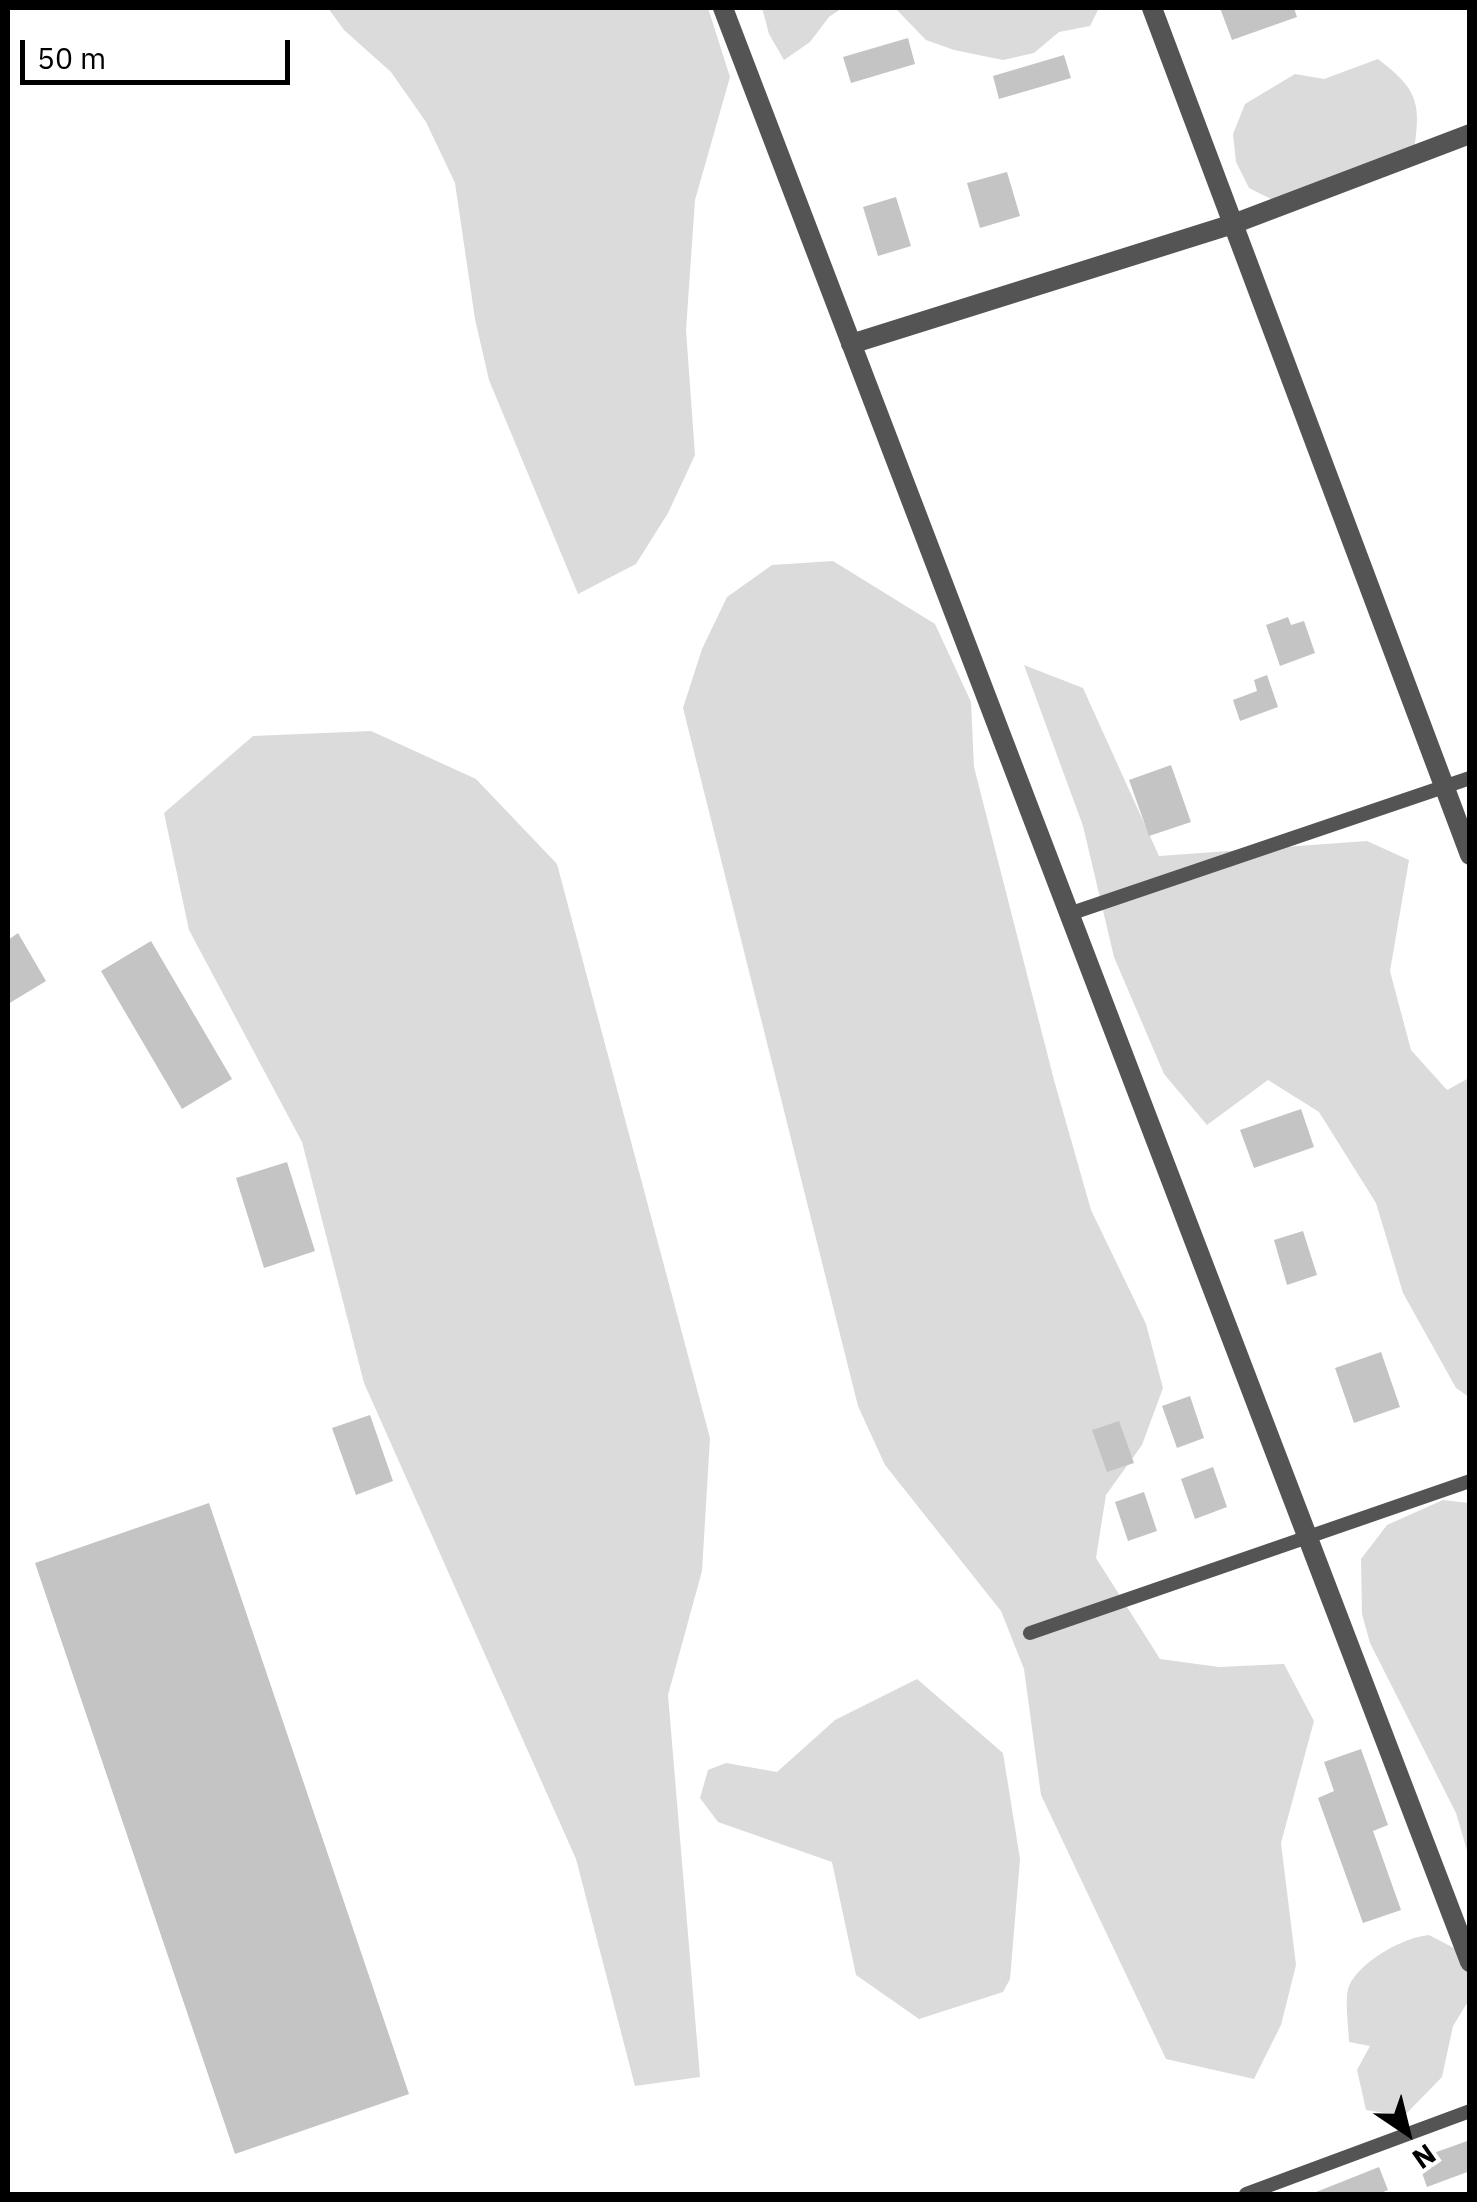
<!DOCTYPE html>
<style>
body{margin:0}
#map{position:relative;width:1477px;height:2202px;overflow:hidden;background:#fff;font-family:"IBM Plex Sans",sans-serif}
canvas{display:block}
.frame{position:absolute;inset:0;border:10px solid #000;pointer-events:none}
.north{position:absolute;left:1357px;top:2082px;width:100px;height:100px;-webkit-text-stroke:8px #fff;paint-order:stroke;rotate:145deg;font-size:28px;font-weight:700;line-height:40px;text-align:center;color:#000}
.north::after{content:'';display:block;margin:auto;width:35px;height:45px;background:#000;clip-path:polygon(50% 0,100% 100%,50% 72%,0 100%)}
.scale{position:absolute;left:20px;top:40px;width:270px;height:45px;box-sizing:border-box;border:5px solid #000;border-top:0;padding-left:12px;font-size:30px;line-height:35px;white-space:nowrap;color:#000;-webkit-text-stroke:8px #fff;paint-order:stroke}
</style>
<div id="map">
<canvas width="1477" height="2202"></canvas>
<div class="frame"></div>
<div class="north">N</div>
<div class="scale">50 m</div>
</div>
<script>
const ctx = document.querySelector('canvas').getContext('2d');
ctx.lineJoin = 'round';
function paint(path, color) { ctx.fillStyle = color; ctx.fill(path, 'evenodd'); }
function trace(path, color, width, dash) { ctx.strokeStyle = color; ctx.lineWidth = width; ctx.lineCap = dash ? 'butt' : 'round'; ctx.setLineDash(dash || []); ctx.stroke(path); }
const green = new Path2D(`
 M328 8H708L730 77 695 200 686 330 695 455 668 513 636 564 578 594 489 380 475 319 455 183 426 122 391 72 344 30Z
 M762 8H842L829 17 810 42 784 60 769 34Z
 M895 8H1099L1090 26 1059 32 1034 53 1003 60 954 50 926 40Z
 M1378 59C1423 93 1420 107 1413 160L1277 202 1249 188 1236 162 1233 134 1245 104 1295 74 1324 79Z
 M833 561 935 624 971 702 974 767 1054 1080 1091 1210 1146 1324 1163 1388 1142 1445 1106 1495 1096 1558 1160 1659 1219 1667 1284 1664 1314 1721 1281 1843 1296 1965 1281 2025 1254 2079 1166 2059 1041 1795 1024 1669 1001 1611 885 1465 858 1406 683 708 702 649 727 597 772 565Z
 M1024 665 1083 688 1159 856 1367 841 1409 860 1390 971 1411 1050 1447 1090 1469 1078V1397L1456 1388 1403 1293 1376 1203 1319 1112 1268 1080 1207 1125 1164 1074 1114 957 1083 826Z
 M371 731 476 779 557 864 710 1438 702 1571 668 1695 700 2077 635 2086 576 1859 364 1383 302 1142 189 930 164 813 253 736Z
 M1443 1500 1469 1503V1857L1456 1813 1370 1643 1362 1614 1361 1559 1387 1525Z
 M917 1679 1003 1753 1020 1859 1010 1979 1003 1992 919 2019 856 1975 832 1862 718 1822 700 1798 708 1770 726 1763 777 1772 835 1720Z
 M1429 1935 1469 1956V2000L1453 2026 1442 2077 1404 2116 1366 2110 1357 2070 1370 2046 1349 2042C1349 2027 1344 2000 1349 1986 1360 1961 1404 1937 1429 1935Z`);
const building = new Path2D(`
 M1220 8H1294L1297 17 1232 40Z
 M908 38 915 64 851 83 843 57Z
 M1064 55 1071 78 999 99 993 76Z
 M1007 172 1020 216 980 228 967 183Z
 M896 197 911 246 878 256 863 207Z
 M1288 617 1291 625 1304 621 1315 653 1280 666 1266 625Z
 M1267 675 1278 707 1240 721 1233 700 1257 691 1254 680Z
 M1171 765 1191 822 1149 836 1129 780Z
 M18 933 46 981 8 1004V940Z
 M151 941 232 1079 182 1109 101 971Z
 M1301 1109 1314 1147 1254 1168 1240 1130Z
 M287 1162 315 1251 264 1268 236 1178Z
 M1303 1231 1317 1275 1287 1285 1274 1240Z
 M1381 1352 1400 1407 1354 1423 1335 1368Z
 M1190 1396 1204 1438 1177 1448 1162 1406Z
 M370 1415 393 1481 356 1495 332 1428Z
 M1119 1421 1134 1463 1107 1472 1092 1430Z
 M1213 1467 1227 1507 1195 1519 1181 1479Z
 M1144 1492 1157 1531 1128 1541 1115 1502Z
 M209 1503 409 2094 235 2154 35 1563Z
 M1361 1749 1388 1825 1373 1831 1401 1910 1363 1923 1318 1798 1334 1791 1324 1762Z
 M1470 2140V2171L1427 2187 1417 2159Z
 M1379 2167 1388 2190 1378 2194H1311Z`);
const service = new Path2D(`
 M1069 914 1470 778
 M1030 1633 1470 1481
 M1246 2194 1470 2111`);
const minor = new Path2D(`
 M723 8 1470 1962
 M1152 8 1470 855
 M851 344 1233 224 1470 134`);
paint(green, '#dbdbdb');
paint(building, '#c4c4c4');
trace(service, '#545454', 14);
trace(minor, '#545454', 20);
</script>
